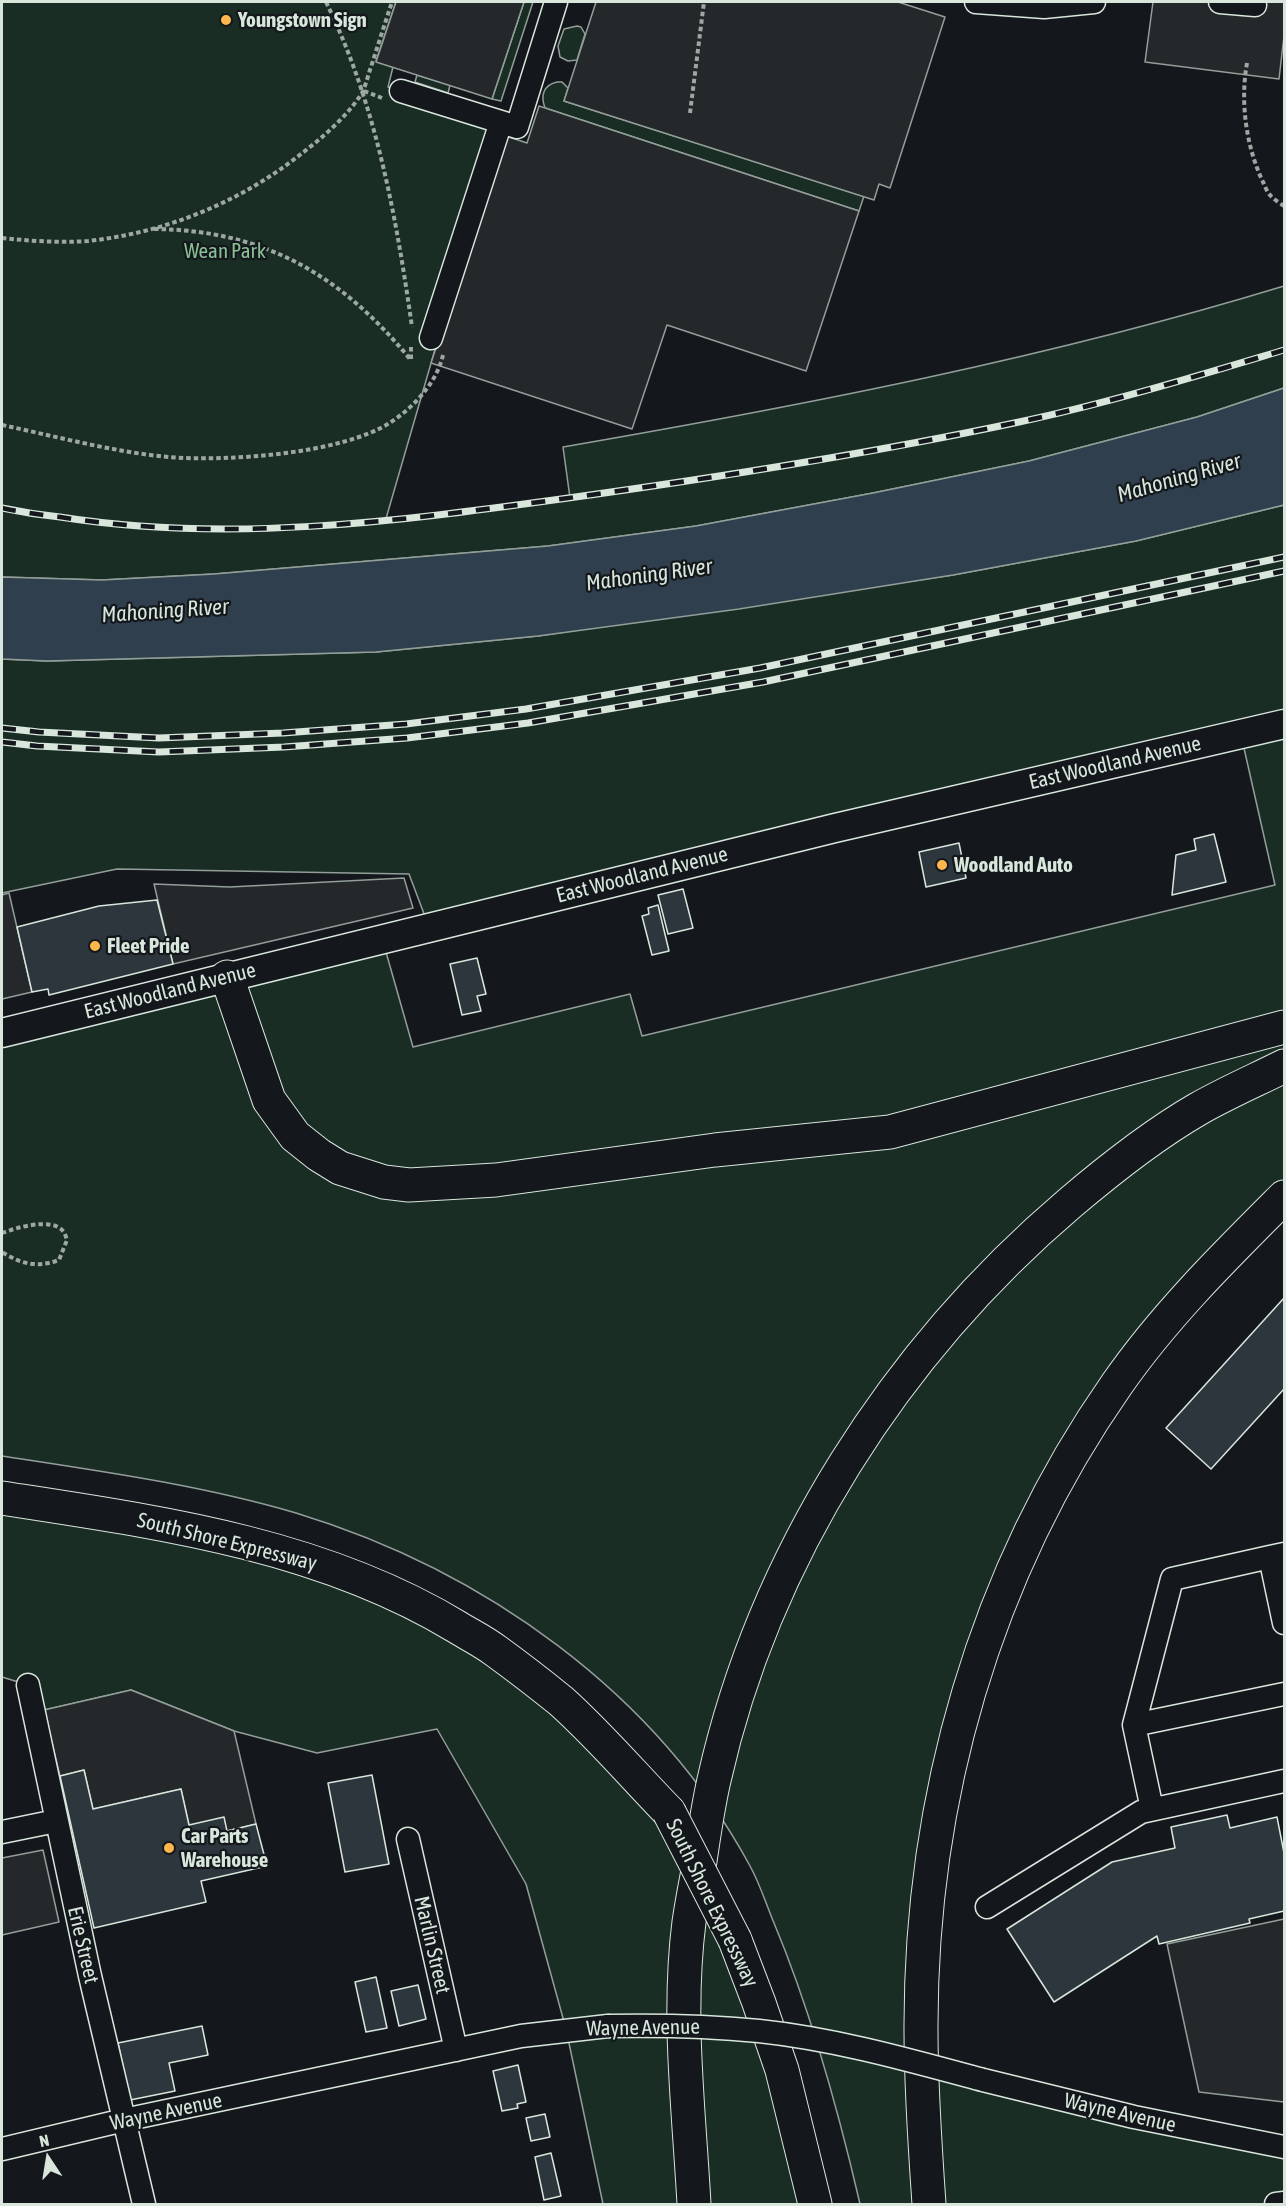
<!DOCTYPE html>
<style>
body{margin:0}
#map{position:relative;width:1286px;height:2206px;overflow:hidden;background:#14181c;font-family:"Asap Condensed",sans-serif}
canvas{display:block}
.frame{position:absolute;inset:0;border:3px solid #d8e6dc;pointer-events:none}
.north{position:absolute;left:18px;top:2128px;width:60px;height:60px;-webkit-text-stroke:4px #14181c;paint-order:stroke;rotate:348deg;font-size:16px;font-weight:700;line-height:24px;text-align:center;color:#d8e6dc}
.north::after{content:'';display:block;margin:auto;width:21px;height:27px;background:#d8e6dc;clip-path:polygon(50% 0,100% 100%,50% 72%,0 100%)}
</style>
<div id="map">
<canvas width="1286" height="2206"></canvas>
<div class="frame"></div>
<div class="north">N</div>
</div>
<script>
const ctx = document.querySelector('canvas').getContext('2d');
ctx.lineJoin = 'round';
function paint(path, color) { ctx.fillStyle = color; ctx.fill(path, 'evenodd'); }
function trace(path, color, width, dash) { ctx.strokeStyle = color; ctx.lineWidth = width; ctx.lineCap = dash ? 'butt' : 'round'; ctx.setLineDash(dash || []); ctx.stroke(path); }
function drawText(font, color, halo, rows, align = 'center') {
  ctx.font = font + ' "Asap Condensed",sans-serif'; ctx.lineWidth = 4.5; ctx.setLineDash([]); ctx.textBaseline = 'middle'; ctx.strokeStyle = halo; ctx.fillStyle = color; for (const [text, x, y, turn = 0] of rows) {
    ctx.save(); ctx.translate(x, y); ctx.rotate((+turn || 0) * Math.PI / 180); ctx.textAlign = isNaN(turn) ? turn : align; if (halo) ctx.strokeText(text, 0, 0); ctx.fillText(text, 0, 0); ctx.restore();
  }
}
const green = new Path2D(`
 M2 2H396L376 61 393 67 388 87 501 122 385 522 570 498 563 447C806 405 1048 358 1284 286V388L1197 417 1029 461 873 493 696 526 548 546 214 574 102 580 2 577Z
 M524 2H533L501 101 492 99Z
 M577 26 581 27 585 34 577 60 568 61 560 57 558 46 564 29Z
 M417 75 450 85 448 93 415 82Z
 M557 82H562L568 88 564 101 864 196 859 211 545 108C540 95 544 85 557 82Z
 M1284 505V1197L1117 1383 962 1713 922 2063 1284 2147V2203L1276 2204H860C838 2109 812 2014 774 1923 766 1904 760 1884 750 1866 656 1692 483 1570 296 1513 201 1485 100 1471 2 1456V1033L382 938 413 1047 630 994 642 1036 1275 885 1241 735 429 927 409 874 117 869 2 893V659L47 661 376 652 538 636 953 575 1136 541Z
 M2 1498 113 1515 430 1611 669 1812 735 1940 815 2204H603L566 2029 526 1884 437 1729 317 1753 234 1731 131 1690 44 1710 28 1685 2 1677Z`);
const parking = new Path2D(`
 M396 2H524L492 99 376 62Z
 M596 2H898L945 17 890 188 879 184 874 200 564 101Z
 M1153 2H1284V36L1279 79 1145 62Z
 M539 106 859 211 806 371 667 325 632 429 431 363 506 136 527 143Z
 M404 878 413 908 173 964 154 884 230 887Z
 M9 893 32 992 2 999V895Z
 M131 1690 234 1731 256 1824 227 1831 189 1825 181 1789 93 1809 84 1770 60 1776 44 1710Z
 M43 1850 59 1922 2 1935V1858Z
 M1284 1919V2102L1199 2092 1167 1944Z`);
const water = new Path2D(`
 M1284 388V505L1136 541 953 575 739 609 538 636 376 652 47 661 2 659V577L102 580 214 574 548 546 696 526 873 493 1029 461 1197 417Z`);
const building = new Path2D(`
 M1214 834 1226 882 1172 895 1176 855 1196 850 1194 839Z
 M959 843 966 878 926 887 919 852Z
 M683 889 693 928 668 934 658 895Z
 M157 900 173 964 49 995 48 989 32 992 17 927 99 906Z
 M658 905 669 951 652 955 642 916 649 914 648 908Z
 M477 958 486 994 477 996 481 1011 462 1015 450 964Z
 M1284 1298V1389L1211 1469 1166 1428Z
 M84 1770 93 1809 181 1789 189 1825 224 1817 227 1831 256 1824 267 1866 201 1881 206 1902 94 1928 60 1776Z
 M372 1775 389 1864 345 1872 328 1783Z
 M1227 1815 1230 1828 1277 1817 1284 1853V1911L1249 1919 1250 1923 1159 1944 1157 1936 1054 2002 1007 1929 1112 1862 1175 1848 1171 1827Z
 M376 1977 387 2028 366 2032 355 1982Z
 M418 1985 426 2019 399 2026 391 1991Z
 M202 2026 208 2055 169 2063 175 2091 130 2100 118 2043Z
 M518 2065 526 2102 517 2104 518 2108 502 2111 493 2071Z
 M545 2114 550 2137 531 2141 526 2118Z
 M551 2153 561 2196 544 2200 535 2157Z`);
const path = new Path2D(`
 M326 2C376 104 396 215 412 327
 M1247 63C1240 102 1246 146 1263 182 1265 186 1267 192 1270 195 1273 199 1280 203 1284 206
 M364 91 382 98
 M690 113 704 2
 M154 229C264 230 341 275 410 359
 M2 238C30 241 59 243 88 241 164 233 238 203 297 157 321 139 346 118 362 93 366 85 368 75 371 67 378 45 385 23 392 2
 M411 359V347
 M2 425C54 436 114 452 168 457 225 462 343 454 391 422 414 407 437 382 443 355
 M2 1233C15 1228 52 1217 63 1231 65 1233 66 1237 67 1240L59 1260C37 1268 21 1264 2 1252`);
const minor = new Path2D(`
 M976 2 1044 7 1094 2
 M1220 2 1255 5
 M401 91 517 127 556 2
 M431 338 501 122
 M1284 1554 1270 1557 1284 1623
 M28 1685 90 1976 144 2204
 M1134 1725 1172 1579 1270 1557
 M1152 1809 1134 1725 1284 1694
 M2 1832 56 1821
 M408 1839 456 2050
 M987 1907 1141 1812 1284 1781
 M983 2080 1134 2117 1284 2147
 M2 2149 124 2120 521 2036 608 2026
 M1276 2204 1284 2203`);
const major = new Path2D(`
 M2 1033 835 828 1284 724`);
const highway = new Path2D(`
 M227 977 269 1100 295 1136 319 1155 340 1168 384 1182 409 1185 496 1180 715 1150 890 1132 1284 1027
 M2 1498C158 1522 320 1544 457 1627 470 1635 484 1642 496 1651 518 1667 540 1684 561 1701 599 1735 633 1775 669 1812
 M735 1940 759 2003 782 2070 815 2204
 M694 2204C689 2111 677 2016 689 1922 692 1902 696 1881 700 1861 704 1834 708 1806 714 1780 764 1556 896 1351 1070 1203 1110 1169 1153 1135 1198 1109 1226 1093 1256 1080 1284 1066
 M929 2204C925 2147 921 2089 921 2031 920 1801 984 1574 1117 1384 1165 1315 1225 1256 1284 1197`);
const rail = new Path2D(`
 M2 508C21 512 40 515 60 517 227 543 394 522 561 499 715 478 868 454 1019 422 1109 403 1197 376 1284 350
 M2 728 39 732 159 738 283 733 406 724 526 709 760 668 1284 557
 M2 742 37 746 159 752 284 747 407 738 528 723 763 682 1284 571`);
const minorBridge = new Path2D(`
 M608 2026C658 2025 708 2026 759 2031 835 2039 909 2060 983 2080`);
const highwayBridge = new Path2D(`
 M669 1812 735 1940`);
const markers = [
 [226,20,6,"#ffb74d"],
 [942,865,6,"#ffb74d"],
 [95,946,6,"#ffb74d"],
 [169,1848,6,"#ffb74d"]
];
const poiNames = [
 ["Youngstown Sign",238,20],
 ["Woodland Auto",954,865],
 ["Fleet Pride",107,946],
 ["Car Parts",181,1836],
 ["Warehouse",181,1860]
];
const parkNames = [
 ["Wean Park",225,251]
];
const streetNames = [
 ["East Woodland Avenue",1115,763,-13],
 ["East Woodland Avenue",642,875,-14],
 ["East Woodland Avenue",170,991,-14],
 ["South Shore Expressway",227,1542,14],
 ["South Shore Expressway",712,1903,64],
 ["Erie Street",83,1945,77],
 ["Marlin Street",432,1945,77],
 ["Wayne Avenue",643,2028,-1],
 ["Wayne Avenue",166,2112,-12],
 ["Wayne Avenue",1120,2113,13]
];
const waterNames = [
 ["Mahoning River",1179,478,-16],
 ["Mahoning River",649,575,-8],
 ["Mahoning River",165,611,-4]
];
paint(green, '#1a2d24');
trace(green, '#939e99', 1.5);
paint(parking, '#24282b');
trace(parking, '#939e99', 1.5);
paint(water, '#2f3f4d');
trace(water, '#939e99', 1.5);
paint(building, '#2c363c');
trace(building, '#d8e6dc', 1.5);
trace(minor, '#d8e6dc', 25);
trace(major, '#d8e6dc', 31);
trace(highway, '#d8e6dc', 35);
trace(path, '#9da8a2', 4, [4.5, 3]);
trace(minor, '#14181c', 22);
trace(major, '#14181c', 28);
trace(highway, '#14181c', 33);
trace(rail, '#d8e6dc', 7);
trace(rail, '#14181c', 4.5, [14]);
trace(minorBridge, '#d8e6dc', 25, []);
trace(highwayBridge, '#d8e6dc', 35, []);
trace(minorBridge, '#14181c', 22);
trace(highwayBridge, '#14181c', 33);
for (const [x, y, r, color] of markers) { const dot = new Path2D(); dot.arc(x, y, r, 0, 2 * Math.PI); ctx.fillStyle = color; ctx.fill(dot); trace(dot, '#14181c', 2); }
drawText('bold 21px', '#d8e6dc', '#14181c', poiNames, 'left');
drawText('21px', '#8ac095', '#14181c', parkNames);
drawText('21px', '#d8e6dc', '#14181c', streetNames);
drawText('italic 22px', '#d8e6dc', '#14181c', waterNames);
</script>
